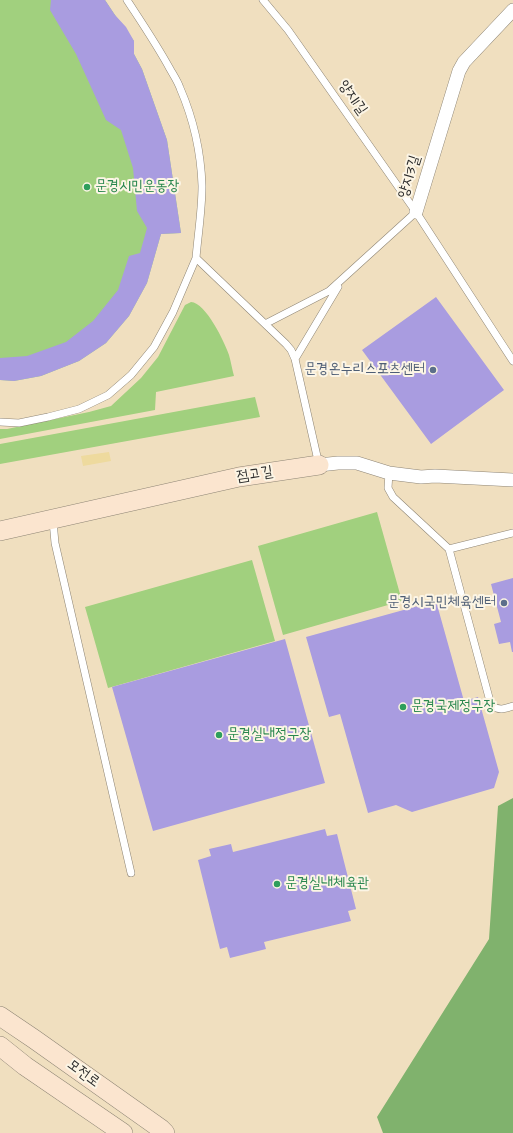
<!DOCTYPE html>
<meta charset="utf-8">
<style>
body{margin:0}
canvas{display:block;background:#f0dfbf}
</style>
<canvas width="513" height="1133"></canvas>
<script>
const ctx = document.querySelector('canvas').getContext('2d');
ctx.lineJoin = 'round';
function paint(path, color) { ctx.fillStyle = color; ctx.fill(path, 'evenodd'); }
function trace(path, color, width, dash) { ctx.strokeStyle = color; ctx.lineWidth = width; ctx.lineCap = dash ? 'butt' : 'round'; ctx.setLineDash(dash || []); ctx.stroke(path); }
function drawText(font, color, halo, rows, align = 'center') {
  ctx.font = font + ' "Architects Daughter","Poor Story",sans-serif'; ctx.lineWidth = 4; ctx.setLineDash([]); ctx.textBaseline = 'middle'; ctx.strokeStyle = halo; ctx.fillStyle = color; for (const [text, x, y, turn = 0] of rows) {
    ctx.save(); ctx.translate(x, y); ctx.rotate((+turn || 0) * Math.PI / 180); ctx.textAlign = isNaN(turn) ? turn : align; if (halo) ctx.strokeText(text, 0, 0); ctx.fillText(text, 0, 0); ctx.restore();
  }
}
const green = new Path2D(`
 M0 0H105L115 15 134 41V54L142 69 167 140 181 233 161 234 147 283 129 316 106 343 79 361 41 376 14 381 0 380Z
 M191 302C206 303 224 341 229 355 231 362 232 369 234 376L156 392 155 410 0 439V429H7L89 412 111 406 141 378 158 357 185 305Z
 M255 397 260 417 0 464V444Z
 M377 512 402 601 283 635 258 546Z
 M252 560 275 641 108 688 85 607Z`);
const forest = new Path2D(`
 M513 798V1133H383L377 1117 489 939 498 806Z`);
const sand = new Path2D(`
 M109 452 111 461 83 466 81 456Z`);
const building = new Path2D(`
 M51 0H105L115 15 126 27 134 41V54L142 69 167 140 181 233 161 234 147 283 129 316 106 343 79 361 41 376 14 381 0 380V358L27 356 66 342 93 321 118 290 129 256 140 253 147 228 137 211 133 168 121 130 106 120 76 54 50 10Z
 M436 297 504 390 431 444 362 350Z
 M513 578V652H512L510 642 499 644 494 624 501 622 491 584Z
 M436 601 464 701 478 697 499 772 494 788 412 812 396 805 368 813 340 714 329 717 306 637Z
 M285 639 325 783 153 831 112 687Z
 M325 829 327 836 337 834 356 909 348 911 351 921 264 942 266 949 230 958 227 947 220 949 198 860 211 856 209 849 231 844 233 852Z`);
const lane = new Path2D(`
 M127 0C142 23 157 45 170 69 174 76 178 82 180 88 193 118 201 153 202 186 202 210 198 234 196 258
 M263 0 288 30 416 212 513 361
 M265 324 329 291 416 212
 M295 359 338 287
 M0 422 19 423 48 417 79 409 108 395 131 375 154 347 173 312 196 258 286 344 291 350 295 359 319 465
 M389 473 388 488 393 497 449 549 491 705C499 711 504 709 513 706
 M53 521 55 543 131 873
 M449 549 513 533`);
const street = new Path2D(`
 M416 212 459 71 464 62 513 10
 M319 465 338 463H357L389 473 421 477 435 476 513 480`);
const secondary = new Path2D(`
 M0 531 239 477 319 465
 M0 1016 34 1039 161 1129 165 1133
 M0 1046 25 1066 123 1133`);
const markers = [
 [87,187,4,"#2e9e5b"],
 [433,370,4,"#5c6f8a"],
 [504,603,4,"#5c6f8a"],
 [403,707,4,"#2e9e5b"],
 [219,735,4,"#2e9e5b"],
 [277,884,4,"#2e9e5b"]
];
const streetNames = [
 ["양지1길",352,98,55],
 ["양지3길",410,177,-73],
 ["점고길",255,475,-9],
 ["모전로",83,1074,36]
];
const leisureNames = [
 ["문경시민운동장",95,187],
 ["문경국제정구장",411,707],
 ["문경실내정구장",227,735],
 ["문경실내체육관",285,884]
];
const serviceNames = [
 ["문경온누리스포츠센터",425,370],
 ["문경시국민체육센터",496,603]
];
paint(green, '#a1d07e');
paint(forest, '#80b26d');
paint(sand, '#eeda9e');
paint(building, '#a99ce0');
trace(lane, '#8e8575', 8);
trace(street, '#8e8575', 14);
trace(secondary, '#8e8575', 20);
trace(lane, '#fff', 7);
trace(street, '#fff', 13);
trace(secondary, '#fbe5cf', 19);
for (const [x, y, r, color] of markers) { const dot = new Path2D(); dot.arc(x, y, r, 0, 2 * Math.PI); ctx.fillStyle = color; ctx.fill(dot); trace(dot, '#fcf5e5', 1.5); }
drawText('15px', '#2b2b2b', '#fcf5e5', streetNames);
drawText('15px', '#27864d', '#fcf5e5', leisureNames, 'left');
drawText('15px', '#4e5e75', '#fcf5e5', serviceNames, 'right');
</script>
